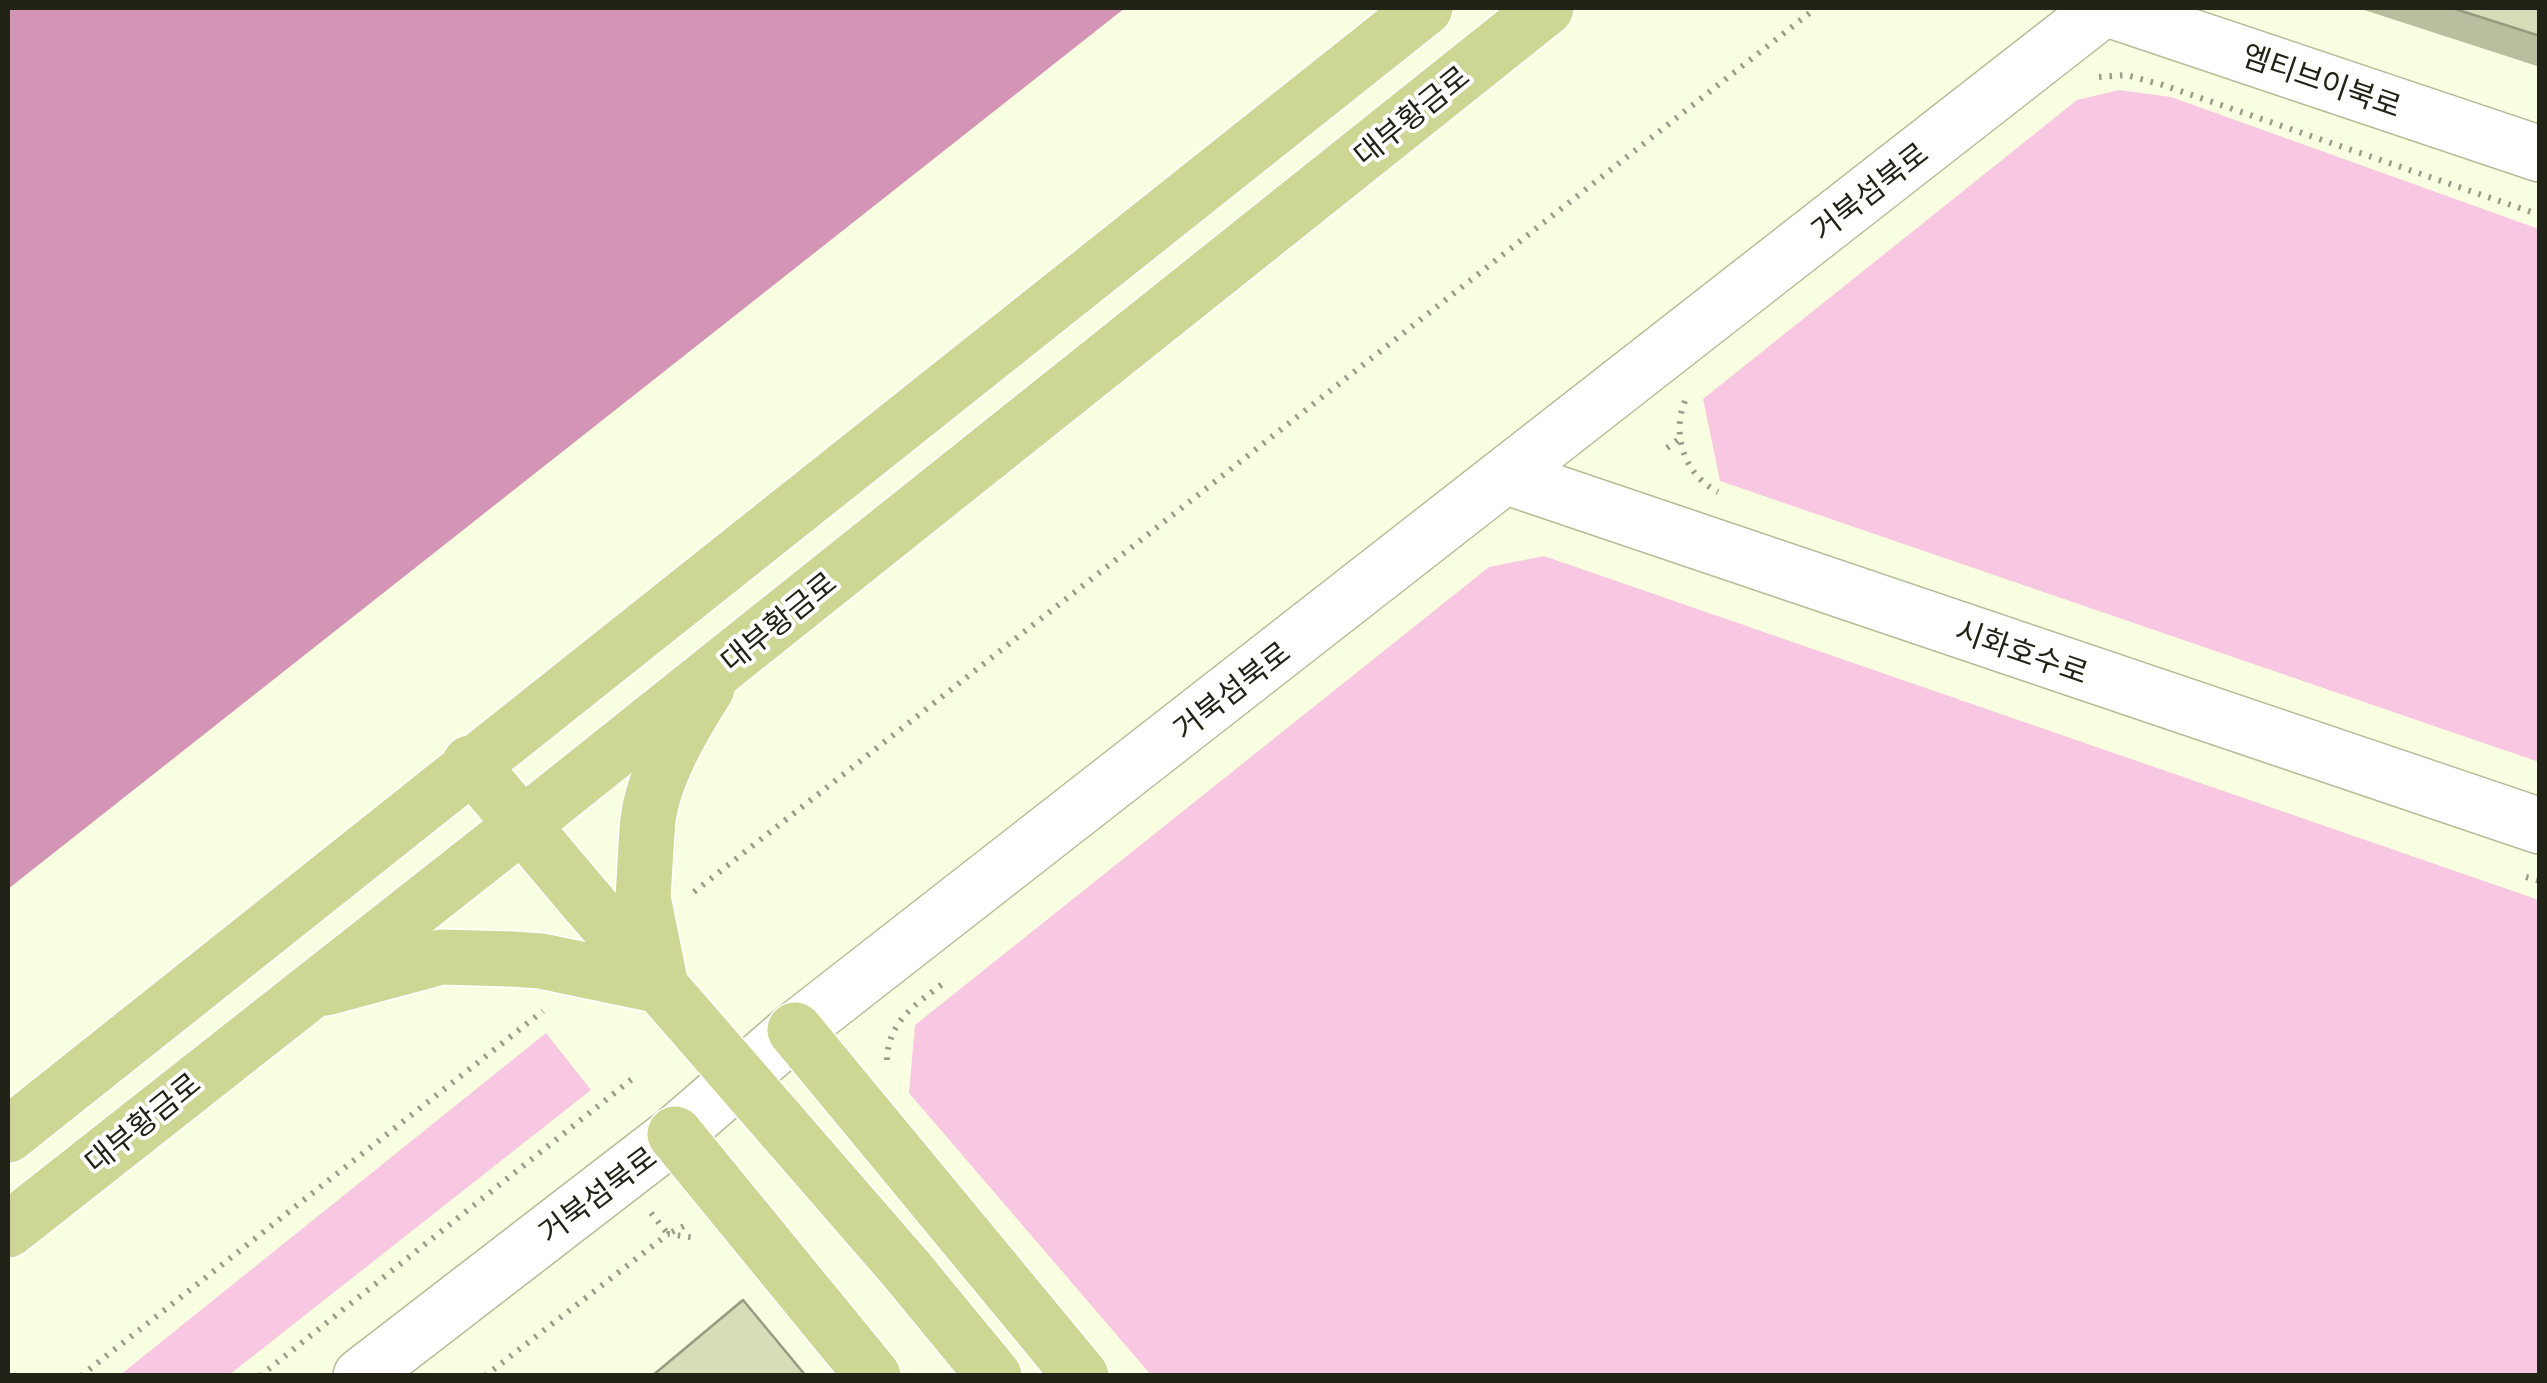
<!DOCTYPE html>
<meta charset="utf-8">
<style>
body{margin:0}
#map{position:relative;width:2547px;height:1383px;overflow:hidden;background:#f9ffe1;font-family:Georgia,serif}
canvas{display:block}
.frame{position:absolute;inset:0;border:10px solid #212316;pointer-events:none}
</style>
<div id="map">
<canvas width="2547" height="1383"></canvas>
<div class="frame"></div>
</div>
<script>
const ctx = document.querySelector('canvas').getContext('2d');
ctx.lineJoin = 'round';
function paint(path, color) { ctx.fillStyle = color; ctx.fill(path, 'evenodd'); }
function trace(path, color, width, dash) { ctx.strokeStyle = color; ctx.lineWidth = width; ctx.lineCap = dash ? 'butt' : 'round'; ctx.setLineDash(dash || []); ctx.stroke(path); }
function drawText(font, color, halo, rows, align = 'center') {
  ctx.font = font + ' Georgia,"Noto Sans KR",serif'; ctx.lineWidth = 8; ctx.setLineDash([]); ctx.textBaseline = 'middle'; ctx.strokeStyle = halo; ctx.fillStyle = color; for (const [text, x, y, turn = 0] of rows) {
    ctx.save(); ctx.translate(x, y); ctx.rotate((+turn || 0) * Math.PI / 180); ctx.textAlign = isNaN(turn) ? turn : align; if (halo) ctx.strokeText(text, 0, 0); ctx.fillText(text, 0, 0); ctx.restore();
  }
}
const green = new Path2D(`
 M2119 90 2171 97 2539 229V762L1720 481 1703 399 2077 100Z
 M1544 556 2539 900V1375H1151L909 1093 915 1025 1489 567Z
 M546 1033 591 1090 229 1375H120Z`);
const water = new Path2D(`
 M8 8H1125L8 889Z`);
const path = new Path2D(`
 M2099 77 2126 75 2163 85 2540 215
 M1685 401C1671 436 1685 475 1718 492
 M1667 448 1679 439
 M2526 877 2540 881
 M694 892 1816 8
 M887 1060C888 1021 916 1004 945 982
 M651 1213 668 1234 686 1225
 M81 1376 543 1011
 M260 1376 632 1079
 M485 1376 668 1234 696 1238`);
const minor = new Path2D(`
 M2105 8 2540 154
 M1505 476 2540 826
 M361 1376 675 1134 795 1030 2104 8`);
const major = new Path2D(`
 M470 763 589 904
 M647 831C649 783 681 729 707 688
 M326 988 441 957 511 959
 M795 1030 1081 1376
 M675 1134 873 1376
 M8 1135 1425 8
 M8 1230 521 826 1546 8
 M906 1269 994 1376`);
const majorBridge = new Path2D(`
 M589 904 906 1269
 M511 959 541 961 661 986 643 898 647 831`);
const wall = new Path2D(`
 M2358 8H2540V67Z`);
const building = new Path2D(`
 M2452 8H2540V36Z
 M743 1300 806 1376H652Z`);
const streetNames = [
 ["엠티브이북로",2322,80,19],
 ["대부황금로",1411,115,-39],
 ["거북섬북로",1869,191,-38],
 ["대부황금로",778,621,-39],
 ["시화호수로",2022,651,19],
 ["거북섬북로",1231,690,-38],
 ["대부황금로",142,1122,-39],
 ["거북섬북로",597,1194,-37]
];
paint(green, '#f8c7e1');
paint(water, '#d494b6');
trace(minor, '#b6bc98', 58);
trace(major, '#fff', 58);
trace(path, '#999d87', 6, [2.5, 8]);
trace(minor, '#fff', 55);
trace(major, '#ced693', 55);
trace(majorBridge, '#fff', 58, []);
trace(majorBridge, '#ced693', 55);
paint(wall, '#b8be9e');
paint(building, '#d6ddb8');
trace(building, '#969b81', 2.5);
drawText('30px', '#212316', '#fff', streetNames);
</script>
